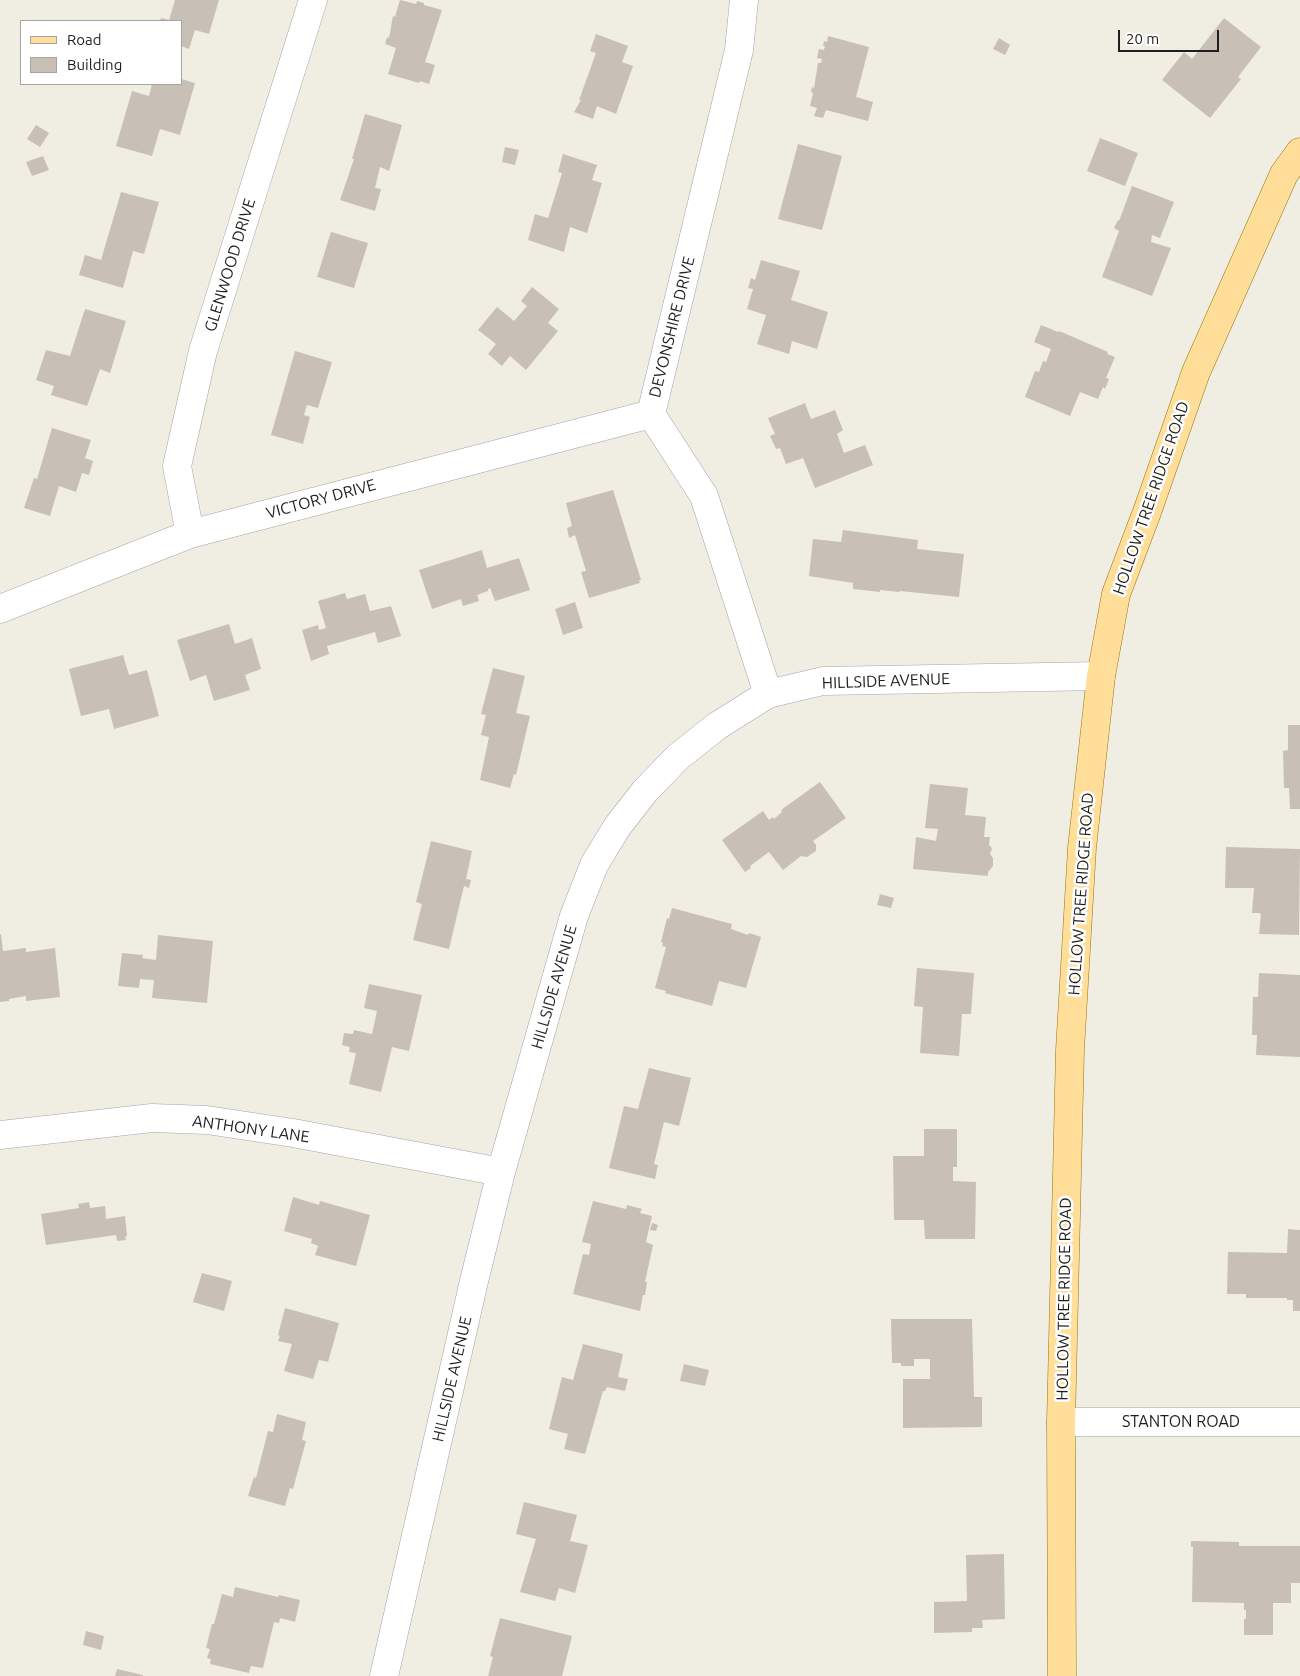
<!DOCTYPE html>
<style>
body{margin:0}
#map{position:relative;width:1300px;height:1676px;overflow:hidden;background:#f0ede3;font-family:Ubuntu,sans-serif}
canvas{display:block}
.legend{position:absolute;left:20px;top:20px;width:162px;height:65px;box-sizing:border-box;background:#fff;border:1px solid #a5a5a5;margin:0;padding:6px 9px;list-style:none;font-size:15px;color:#1e1e1e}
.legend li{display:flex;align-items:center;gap:10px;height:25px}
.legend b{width:25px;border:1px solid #a5a5a5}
.scale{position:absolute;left:1118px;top:30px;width:101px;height:22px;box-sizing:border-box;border:2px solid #1e1e1e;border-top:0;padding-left:6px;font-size:15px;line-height:18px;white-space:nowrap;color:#1e1e1e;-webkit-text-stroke:4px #fff;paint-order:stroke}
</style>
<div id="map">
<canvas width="1300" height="1676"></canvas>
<ul class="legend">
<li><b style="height:6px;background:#ffde99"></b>Road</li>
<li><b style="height:14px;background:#c8c0b6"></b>Building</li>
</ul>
<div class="scale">20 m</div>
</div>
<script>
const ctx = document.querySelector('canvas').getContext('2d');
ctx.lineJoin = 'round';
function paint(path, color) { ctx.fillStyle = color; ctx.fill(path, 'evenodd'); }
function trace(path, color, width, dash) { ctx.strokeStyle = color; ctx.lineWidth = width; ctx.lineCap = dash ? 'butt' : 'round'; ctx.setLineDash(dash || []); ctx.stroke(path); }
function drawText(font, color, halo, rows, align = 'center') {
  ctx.font = font + ' Ubuntu,sans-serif'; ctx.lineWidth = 5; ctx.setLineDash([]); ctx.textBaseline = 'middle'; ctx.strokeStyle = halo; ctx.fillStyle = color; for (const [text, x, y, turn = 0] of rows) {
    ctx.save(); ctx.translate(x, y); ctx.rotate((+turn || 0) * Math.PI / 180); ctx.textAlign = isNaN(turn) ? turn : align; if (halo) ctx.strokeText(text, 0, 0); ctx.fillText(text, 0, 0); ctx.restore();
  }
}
const building = new Path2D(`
 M175 0H219L209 34 195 30 189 49 181 46V21H160L161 18 169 20Z
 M400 0 416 4 417 1 424 3V5L442 10 425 62 435 65 429 84 420 81 419 83 388 74 396 48 385 44 387 37 389 38 393 16 395 17Z
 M1224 18 1261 47 1238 77 1241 79 1210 118 1162 80 1184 52 1192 59Z
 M596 34 628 46 622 62 633 66 616 114 597 106 593 119 574 112 581 100H579L596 53 590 51Z
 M828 36 869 47 856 97 873 102 868 121 826 110 823 118 814 116 817 108 810 106 813 93 811 92 812 87 814 88 818 63H821L822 59 817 58 819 49 824 50 825 46H823L824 41 827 42Z
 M999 38 1010 45 1005 55 993 49Z
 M181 79 195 83 180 135 160 129 152 156 116 146 132 91 149 96 152 84H181Z
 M365 114 402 125 389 171 380 167 375 188 381 189 375 211 340 200 354 159H352Z
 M36 125 49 133 40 147 27 139Z
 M1100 138 1138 153 1125 186 1087 171Z
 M798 144 842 156 822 230 778 219Z
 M505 147 519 150 515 165 502 162Z
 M563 154 597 165 592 180 602 183 587 233 570 227 564 252 528 240 535 214 548 218 562 173 558 172Z
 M43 156 49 170 32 176 26 162Z
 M1132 186 1174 202 1160 238 1152 235 1151 242 1171 248 1152 296 1102 277 1119 231 1114 228 1118 220 1119 221Z
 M121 192 159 202 144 254 133 251 123 288 79 275 85 255 101 260Z
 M331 232 368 243 354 288 317 277Z
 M761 260 800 271 791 300 828 312 817 349 792 341 789 354 757 344 766 315 747 309 753 289 748 288 751 278 755 280Z
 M532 287 559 309 548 323 558 331 526 370 510 356 502 366 488 354 496 344 478 330 497 307 514 321 527 306 521 301Z
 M85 309 126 321 110 373 100 369 87 406 51 395 54 386 36 380 46 350 70 356Z
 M1041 325 1058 332 1059 331 1108 352 1107 354 1115 357 1106 378 1109 379 1105 389 1103 387 1098 399 1080 392 1070 416 1025 397 1035 371 1039 372 1043 361 1046 362 1051 349 1034 342Z
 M295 351 332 362 318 408 307 405 304 415 310 417 303 444 271 435Z
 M805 403 811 419 835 410 843 430 837 434 844 453 865 445 873 465 815 488 803 458 786 464 780 448 776 449 770 436 775 434 768 418Z
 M52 428 91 440 85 458 93 461 89 475 82 473 76 492 59 486 50 516 24 508 34 478 37 479Z
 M613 490 641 580H639L640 583 589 598 581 572 586 571 575 535 569 538 567 528 572 526 566 503Z
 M843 530 918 540 917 549 964 554 959 597 900 591 899 592 880 590V592L853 589V583L809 576 813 539 841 542Z
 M482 550 487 568 519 558 530 590 495 601 490 588 488 589V591L477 595 479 601 463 606 461 599 432 609 419 570Z
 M345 593 347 599 365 594 370 611 391 606 401 636 378 643 375 632 327 646 329 654 311 661 302 630 318 625 319 630 326 628 318 601Z
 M575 602 583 628 563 635 555 609Z
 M229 624 235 644 252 638 261 669 245 675 250 690 214 701 206 675 190 681 177 640Z
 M123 655 129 675 147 670 159 716 114 729 109 709 81 716 69 669Z
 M493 668 525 676 516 713 530 716 516 775 514 774 510 788 480 780 489 737 481 735 486 715 481 714Z
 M1288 725H1300V809H1290L1289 788H1284L1283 751 1288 750Z
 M820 782 846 818 813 841 816 845V851L807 857 801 856 783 870 769 852 750 866 751 868 745 872 722 840 763 811 769 820 773 817 774 819 782 812 781 810Z
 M930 784 968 788 965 815 986 817 984 837H990L989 845 992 848 990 854 993 858V866L988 872V876L913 869 916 837 936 841 938 829 925 828Z
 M431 841 472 851 466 879 471 880 469 888 464 886 449 949 413 940 422 904 416 902Z
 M1226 847 1300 849 1299 935 1259 934 1261 914 1259 913H1252L1254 888H1225Z
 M880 894 894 898 891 908 877 905Z
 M672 908 732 924 731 929 748 935 749 933 761 937 746 988 719 981 712 1006 665 993 666 991 655 988 666 947 662 946 663 943 661 942 667 918 669 919Z
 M1 934 3 951 26 948V952L55 948 60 997 26 1001V996L9 999V1001L0 1002V935Z
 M158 935 213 941 207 1003 152 998 154 980 140 979 139 988 118 986 122 953 143 955 142 958 156 960Z
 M917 968 974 973 971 1014H962L959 1056 920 1053 923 1007 914 1006Z
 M1259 973 1300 975V1057L1256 1055 1257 1035H1252L1253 997H1258Z
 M369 984 422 995 409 1051 392 1047 381 1092 349 1084 356 1053 349 1052 350 1047 342 1045 344 1033 353 1034 354 1030 372 1034 377 1011 364 1008Z
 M649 1068 691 1078 679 1126 664 1122 654 1164 658 1165 655 1179 609 1168 624 1106 638 1109Z
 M924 1129H957V1167H953V1181L976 1182 975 1239H925L924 1220H894L893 1156H924Z
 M293 1197 319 1205 320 1201 370 1215 356 1266 315 1255 318 1246 311 1243 312 1239 284 1231Z
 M593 1201 626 1209 627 1205 642 1209 640 1213 652 1216 646 1242 653 1245 645 1282H647L645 1295H643L640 1311 573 1294 583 1254 589 1255 591 1244 582 1242Z
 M89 1202 90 1208 105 1206 106 1219 125 1216 127 1236 125 1237 126 1240 117 1241 116 1235 46 1245 41 1214 79 1208 78 1204Z
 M652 1223 658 1225 656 1231 650 1230Z
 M1288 1229 1300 1230V1311H1293V1300H1287V1298H1246V1294H1227L1228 1252 1287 1253Z
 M202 1273 232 1281 224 1311 193 1302Z
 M285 1308 339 1323 328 1362 319 1360 313 1379 284 1371 292 1344 278 1341 280 1336 278 1335Z
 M891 1319H972L974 1397H982V1427L903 1428V1379H930V1359H914V1366H901V1363H892Z
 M583 1344 623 1354 618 1377 628 1379 625 1391 607 1387 605 1391H603L585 1454 564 1449 568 1434 549 1429 562 1377 573 1380Z
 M684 1364 709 1370 705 1386 680 1381Z
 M277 1414 306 1422 302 1440 306 1441 293 1489 290 1488 285 1506 248 1496 254 1477 256 1478 268 1431 273 1432Z
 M524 1502 577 1515 570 1541 588 1545 575 1593 559 1588 555 1601 520 1592 536 1539 516 1534Z
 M1191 1541 1239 1542V1546H1300V1583H1291V1603H1273V1635H1244V1619H1246V1610H1244V1603L1192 1602 1193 1547H1191Z
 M1004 1554 1005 1619 982 1620 983 1628H972V1632L934 1633V1602L967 1601 966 1555Z
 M235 1587 278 1597 279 1595 300 1600 295 1622 280 1618 279 1623 274 1622 263 1668 251 1666 249 1673 210 1664 211 1659 207 1658 210 1649 206 1648 212 1624H214L222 1594 233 1597Z
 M500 1618 572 1636 562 1676H488L493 1657 490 1656Z
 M86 1631 104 1636 101 1650 83 1645Z
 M117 1669 143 1675V1676H115Z`);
const minor = new Path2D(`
 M744 0 739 50 651 414 704 496 768 694
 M190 534 177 466 203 351 313 0
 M0 609 190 534 651 414
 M0 1135 152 1118 207 1120 293 1133 501 1172
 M1061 1422H1300
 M384 1676 474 1281 501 1172 574 916 594 865 617 827 645 791 678 757 717 726 768 694 823 681 1101 676`);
const major = new Path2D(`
 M1062 1676 1061 1422 1070 1050 1082 848 1101 676 1116 594 1147 512 1196 372 1284 174 1300 152`);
const streetNames = [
 ["GLENWOOD DRIVE",230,265,-73],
 ["DEVONSHIRE DRIVE",672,327,-76],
 ["HOLLOW TREE RIDGE ROAD",1151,498,-71],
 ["VICTORY DRIVE",321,499,-15],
 ["HILLSIDE AVENUE",886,681,-2],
 ["HOLLOW TREE RIDGE ROAD",1081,894,-86],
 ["HILLSIDE AVENUE",554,987,-74],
 ["ANTHONY LANE",251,1129,8],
 ["HOLLOW TREE RIDGE ROAD",1064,1299,-89],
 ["HILLSIDE AVENUE",452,1379,-77],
 ["STANTON ROAD",1181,1422]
];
paint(building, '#c8c0b6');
trace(minor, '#a5a5a5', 29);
trace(major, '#987500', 29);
trace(minor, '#fff', 28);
trace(major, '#ffde99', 28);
drawText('16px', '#1e1e1e', '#fff', streetNames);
</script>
